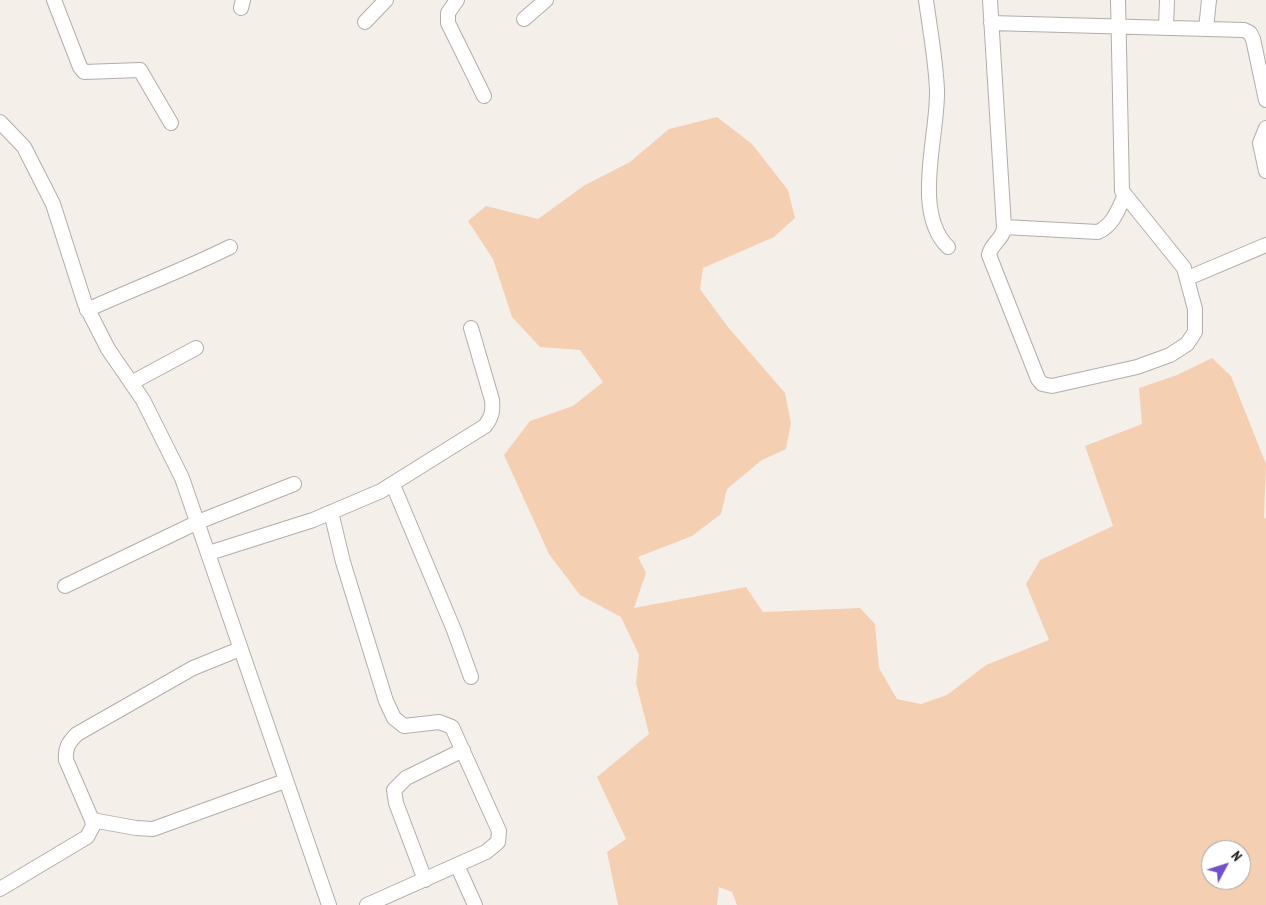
<!DOCTYPE html>
<style>
body{margin:0}
#map{position:relative;width:1266px;height:905px;overflow:hidden;background:#f5efea;font-family:"PT Sans Narrow",sans-serif}
canvas{display:block}
.north{position:absolute;left:1201px;top:840px;width:50px;height:50px;box-sizing:border-box;background:#fff;border:1px solid #a3a3a2;border-radius:50%;rotate:50deg;font-size:14px;font-weight:700;line-height:20px;text-align:center;color:#1a1816}
.north::after{content:'';display:block;margin:auto;width:18px;height:22px;background:#7051cb;clip-path:polygon(50% 0,100% 100%,50% 72%,0 100%)}
</style>
<div id="map">
<canvas width="1266" height="905"></canvas>
<div class="north">N</div>
</div>
<script>
const ctx = document.querySelector('canvas').getContext('2d');
ctx.lineJoin = 'round';
function paint(path, color) { ctx.fillStyle = color; ctx.fill(path, 'evenodd'); }
function trace(path, color, width, dash) { ctx.strokeStyle = color; ctx.lineWidth = width; ctx.lineCap = dash ? 'butt' : 'round'; ctx.setLineDash(dash || []); ctx.stroke(path); }
const green = new Path2D(`
 M717 117 752 144 788 190 795 218 774 237 703 268 700 289 728 327 785 393 791 423 786 449 762 460 727 489 721 514 692 536 638 557 646 573 634 608 746 587 763 612 860 608 875 624 879 668 897 699 921 704 947 695 986 665 1049 640 1026 584 1040 560 1113 526 1085 446 1142 424 1139 388 1177 375 1212 358 1231 376 1266 464 1264 517 1266 519V905H737L732 892 719 887 717 905H618L607 852 626 839 597 777 649 734 636 683 639 655 621 617 580 595 549 554 504 455 530 421 573 406 603 382 580 350 540 347 512 317 493 259 468 221 486 206 538 219 585 185 630 162 669 129ZM1211 850H1241V880H1211Z`);
const minor = new Path2D(`
 M54 0 80 67 84 72 140 70 171 123
 M457 0 448 13V23L484 96
 M926 0C930 30 936 61 937 91 938 136 912 212 948 247
 M990 0 1004 227C1004 239 991 243 989 255L1038 379 1042 384 1052 386 1137 367 1170 355 1187 344 1195 332V309L1184 268 1122 191 1118 0
 M241 8 243 0
 M524 19 546 0
 M365 22 386 0
 M991 23 1244 30 1250 33 1253 39 1266 100
 M1166 28 1167 0
 M1206 29 1209 0
 M0 122 24 147 53 204 85 304 108 349 143 400 182 478 329 905
 M1266 128 1260 143 1266 171
 M1004 227 1098 232C1113 225 1118 210 1125 195
 M1188 278 1266 245
 M87 310C135 288 184 270 230 247
 M131 383 196 348
 M393 485 454 630 471 677
 M331 512 343 562 386 701 394 718 404 726 439 722 452 727 499 831 498 842 486 852 367 905
 M209 553 313 520 381 491 485 426C492 417 493 411 492 400L471 328
 M65 586 198 522 294 484
 M92 820 136 828 153 829 285 781
 M457 865 475 905
 M425 880 396 803 394 790 406 778 463 750
 M0 889 87 837 93 826 92 820 66 760C65 748 68 743 77 734L193 668 240 649`);
paint(green, '#f5cfb2');
trace(minor, '#b3ada9', 16);
trace(minor, '#fff', 14);
</script>
